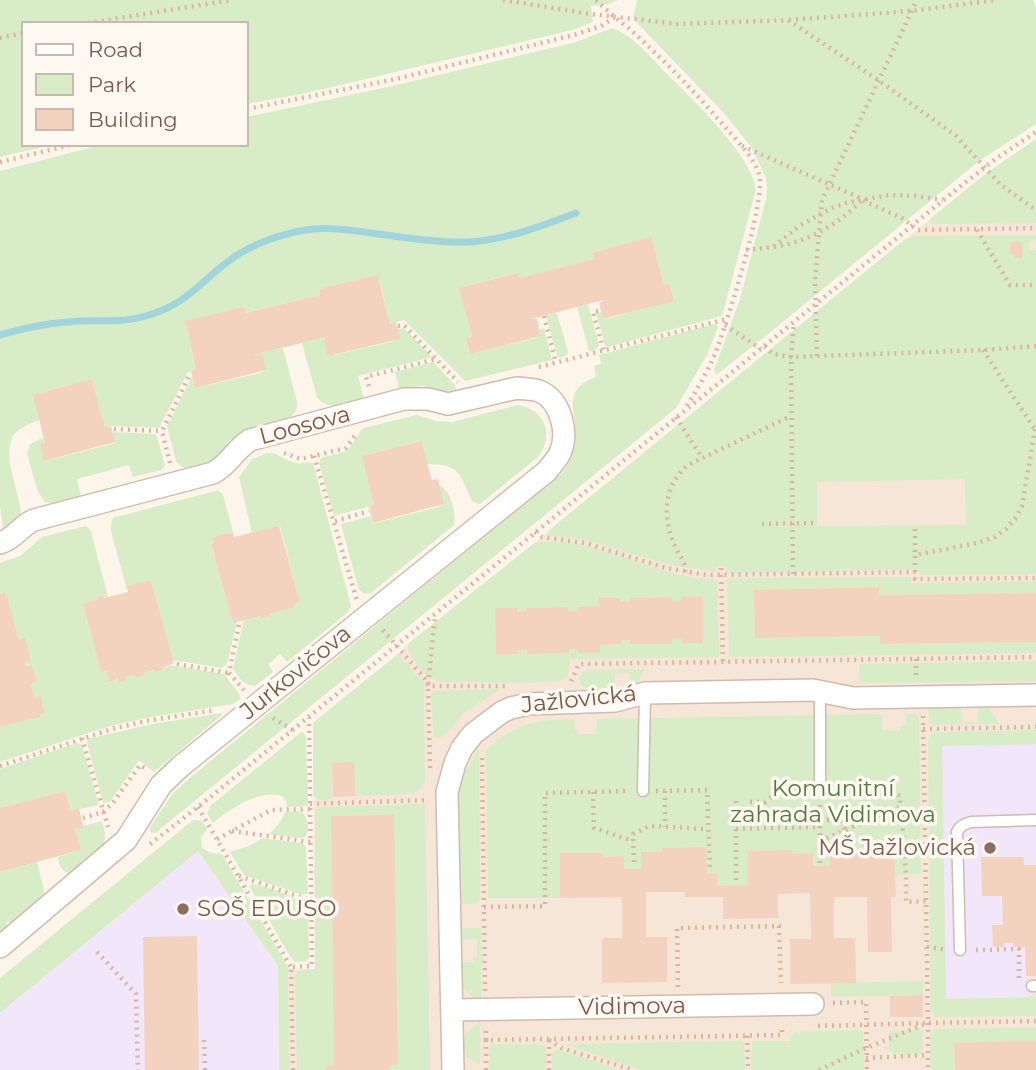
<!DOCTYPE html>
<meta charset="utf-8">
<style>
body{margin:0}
#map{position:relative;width:1036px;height:1070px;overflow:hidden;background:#fdf5ea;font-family:Montserrat,sans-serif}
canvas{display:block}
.legend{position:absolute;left:21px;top:21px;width:228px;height:126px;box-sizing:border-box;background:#fff9f1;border:2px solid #cab9af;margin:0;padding:9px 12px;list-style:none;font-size:21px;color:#7a594b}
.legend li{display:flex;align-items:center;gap:14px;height:35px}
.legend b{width:35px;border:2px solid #cab9af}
</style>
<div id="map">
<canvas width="1036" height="1070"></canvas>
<ul class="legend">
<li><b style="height:9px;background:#fff"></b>Road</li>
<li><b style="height:19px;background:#d8ecc7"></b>Park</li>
<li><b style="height:19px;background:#f4d2c0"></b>Building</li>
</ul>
</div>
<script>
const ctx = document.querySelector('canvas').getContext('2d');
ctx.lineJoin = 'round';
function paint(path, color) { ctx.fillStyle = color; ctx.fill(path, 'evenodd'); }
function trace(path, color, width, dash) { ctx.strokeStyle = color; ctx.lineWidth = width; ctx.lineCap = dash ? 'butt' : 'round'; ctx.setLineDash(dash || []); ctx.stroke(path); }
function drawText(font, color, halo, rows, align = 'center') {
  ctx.font = font + ' Montserrat,sans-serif'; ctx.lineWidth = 7; ctx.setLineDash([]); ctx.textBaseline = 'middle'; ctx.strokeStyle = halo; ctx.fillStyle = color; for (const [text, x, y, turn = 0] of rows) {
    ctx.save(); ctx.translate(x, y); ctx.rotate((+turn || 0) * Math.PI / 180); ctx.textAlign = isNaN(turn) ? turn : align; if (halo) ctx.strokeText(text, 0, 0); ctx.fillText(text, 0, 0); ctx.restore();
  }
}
const residential = new Path2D(`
 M1036 139V1070H290L288 967 300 970 315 969 313 726 314 722 398 654 410 642 536 542 984 175Z`);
const education = new Path2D(`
 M1036 744V976L1026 977 1027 997 946 999 942 746Z
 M198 851 278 966 279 1070H0V1013Z`);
const green = new Path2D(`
 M0 0H618L608 4 591 6 593 22 572 30 307 93 247 104V23H23V145H51L0 157Z
 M637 0H1033L1036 8V124L979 161 762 339 716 375 714 370 740 299 766 199 767 188 766 178 752 148 722 111 639 25 633 17Z
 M612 28C616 30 622 32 626 35 641 45 653 60 665 72 690 97 753 156 756 190L722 316 608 347 605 345 596 313 602 312 603 319 610 318 674 300 670 284 664 285 650 238 593 253 594 259 519 278 517 273 460 288 472 337 466 338 470 354 535 338 541 336 540 329 544 328 552 360 465 381 404 320 390 324 380 281 319 289 320 295 246 313 244 307 186 327 196 369 188 372 159 428 111 426 105 427 92 379 34 395 39 420C31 423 22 427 15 433 0 452 19 490 21 513L17 519 3 530 0 505V171L101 145H247V117L397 85 576 42Z
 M1036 139V223L934 224 930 222V219L984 175Z
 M1036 235V240L1029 241V250H1036V574L920 575 919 569 726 573V567L717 566 716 572 670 565 585 540 547 535 548 531 905 239 917 236ZM965 479 966 525 817 526V482Z
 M588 304 599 345 596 350 589 351 577 307Z
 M557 313 568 352 567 355 560 358 557 356 546 315Z
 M714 324 718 325V327L707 355 676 408 159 830 156 833 150 832V827L173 793 191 777 562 473C570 463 575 451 576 438 577 411 560 390 596 377L594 366 601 364 599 355Z
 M404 328 432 357 358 376 364 399C348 403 329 413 317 397L302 343 330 336 334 355 394 341 397 329Z
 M283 348 297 402C297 410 295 414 289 418L246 430 228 442 220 455 212 462 187 468 182 467 176 461 167 426 192 376 195 388 260 373 266 370 256 354Z
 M433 362 455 385 456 390 446 392 422 386 399 389 395 372Z
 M518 405C545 409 555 436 538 457L480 504 472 501C460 476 462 464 427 464L420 441 363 456 374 505 334 516 319 463 321 458 347 451 363 428 417 415 436 421 452 422Z
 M113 432 155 434 157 436 165 466 161 470 133 477 129 465 77 479 81 497 56 504 45 502 38 492 27 454 30 444 44 437 45 443 40 445 45 461 115 443Z
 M267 453C279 452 285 461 296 463 302 464 307 461 313 463L351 606 348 612 287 662 280 654 268 664 273 672 255 686C243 685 239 678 233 669L244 620 261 616V618L269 616V614L294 607V604L300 602 280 526 252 533 239 477 252 459Z
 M439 486H441C452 494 456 513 454 525L371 593C365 594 360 593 358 587L341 524 371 516 373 523 379 522 438 507 444 504Z
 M215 491H219L223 495 233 532 213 537 214 543 211 544 233 623 237 622 227 664 222 668 173 660 151 581 126 586 111 531V524L113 518Z
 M86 526 88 527 91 532 108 597H98V600L83 605 101 673 107 671 110 682 118 679 119 682 126 680 125 677 135 675 136 677 144 675V673L155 670 156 672 162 670V668L169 666V665L224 674 240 695V699L233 704 151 717 110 726 0 762V727L39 717 40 715 45 714 41 697 35 698 31 684 37 682 32 665 26 666 25 663 31 661 25 639 19 640 8 598H6L5 592 0 594V563L20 556 42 537Z
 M536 542C547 542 558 541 569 543 619 550 665 578 717 580L719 657 570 659C569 665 570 675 564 679 555 685 457 682 439 682 426 677 409 659 408 646L410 642ZM702 596 703 643H682V639H672V644H631L630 640H621V644L600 645 599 653H578V649H569L568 653 527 654V650H517V654L496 655 495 608H516L517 612 526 611V608L567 607 568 611H577L578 607 599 606V598H620V602H630V598L671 597 672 601H681L682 597Z
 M911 577V583L1036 581V593L879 595 878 587 755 590V638L880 636V644L1036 642V653L729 657 727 578Z
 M398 654 424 683 425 781C422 789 419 792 410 794L355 796 332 764V798C326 802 317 801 313 794V726L314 722Z
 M1036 661V681L860 683 859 664Z
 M645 669 635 688H626L625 686H630V673L615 674V688H588L581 685 579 679 583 672 587 670Z
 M501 689 466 711 443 736 438 738 434 736 431 695 433 691Z
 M928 707H961L962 723 978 722V707H988L999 724 932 725 930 722Z
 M221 713 222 715 154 772 139 760 110 802 103 803 87 742 88 739 152 724Z
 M882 714V730L900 731 901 726H906V714H915L919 719 921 874 895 875 894 852 851 853V857H830V866H813L812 853 792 854 791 850 748 851V885L717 886V873L707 874 705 848H663L662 852H642L641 869H624V856L603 857 602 853H560V898H488L486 751C516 722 535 720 575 719L574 730 578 731V734H596L597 719Z
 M1036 730V744L942 746 946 999 1036 997V1016L935 1017 931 1011 928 741 929 736 935 732Z
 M303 732 306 736 308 806 287 807 286 801 282 796C259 789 230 809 213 823L207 814 210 806 300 733Z
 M77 743 82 745 99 805 71 811 65 791 0 808V769Z
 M479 748 480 899 474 904H459V795L465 772Z
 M425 804 430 1070H390V1065H397L331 816 334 1066 326 1070H297L295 977C298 967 307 970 315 969V810L320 807Z
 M299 811C309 815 310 829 305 837L299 838 269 834 279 824 285 812Z
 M193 820 202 821 207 829 201 838 202 848 211 853 222 854 288 967 290 1070H279L278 966 198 851 0 1013V978Z
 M102 821C109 845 104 845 87 861L84 859 82 860 84 863 71 874C62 873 59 865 58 857L81 850 75 829 83 828V826Z
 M263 838 302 843 306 847 308 893 307 894H300L244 875 230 852 249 846Z
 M37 862 44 890V895L11 923 8 921 6 923 8 926 0 932V872Z
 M252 884C269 888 300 895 308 911L309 958 307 961 295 962 289 955 250 887Z
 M460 928H481V1000L471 996 461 986 460 962H473V957H477V939H460Z
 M923 981V995L831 997V983Z
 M480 1022V1064L467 1057 462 1045 466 1034Z
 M1036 1027V1041L954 1043 955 1070H931L930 1035 934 1029Z
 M920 1029 923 1032 922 1053C912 1054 896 1058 889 1050V1031Z
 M859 1030 863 1032 864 1070H751L752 1041H790L792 1035 795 1032Z
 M741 1041 744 1043 745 1070H641L567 1045 568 1044Z
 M492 1044 544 1045 546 1048V1070H489V1045Z
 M558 1050H560L620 1070H552V1054Z`);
const stream = new Path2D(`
 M0 335C26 327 51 323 78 321 103 320 128 323 152 314 186 303 199 284 226 263 250 244 284 232 314 229 328 227 343 230 357 231 388 235 420 241 452 242 495 244 537 228 576 213`);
const building = new Path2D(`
 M651 237 664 285 670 284 674 301 603 319 599 303 604 300 531 319H537L541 336 470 354 466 338 472 337 459 288 518 273 519 278 594 259 592 253Z
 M1010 242H1022L1023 258H1015L1014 254H1010Z
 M378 275 390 324 396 322 400 339 328 356 324 339 330 336 253 355 262 354 266 370 195 388 191 371 196 369 185 321 244 307 246 313 320 295 319 289Z
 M92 379 105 427 111 426 115 442 44 461 40 444 45 443 33 395Z
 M421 441 432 480 438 479 444 504 373 523 369 506 374 505 362 456Z
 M279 526 300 602 294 604 295 607 269 614 270 616 261 618V616L233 623 211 544 214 543 213 537 233 532 234 537Z
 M151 580 174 663 162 668 163 670 155 672V670L144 673V675L136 678 135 675 125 677 126 680 119 682 118 679 109 682 107 671 101 673 83 604 98 600 97 597 103 596 104 598 128 592 126 586Z
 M879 587V595L1036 593V642L880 644V636L755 638 754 590Z
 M5 592 6 598H8L19 640 25 638 31 661 25 663 26 666 32 665 37 682 31 684 35 698 41 696 45 714 40 715V717L0 727V594Z
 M703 596V643H682V639H672V644H630V640H621V644L600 645V653H578V649H569V653L527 654V650H517V654L496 655 495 608H517V612L526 611V608L568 607V611H577V607L599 606V598H620V602H630L629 598 672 597V601H681V597Z
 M354 762 355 796 333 797 332 763Z
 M65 791 71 811 79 808 83 826 84 828 75 829 81 850 0 872V808Z
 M394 815 398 1065H390V1070H326V1066H334L331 816Z
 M706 847 707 874 717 873V886L748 885V851L791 850 792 854 813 853V866H830V857H851V853L894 852 896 897H891L892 952H868L867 897H834V938H855L856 983 790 984V939H811L810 893 778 894V918L723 919V897H685V892H646V937H667V982L602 983V938H622V897L560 898V853H603V857L624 856V869H641V852H662V848Z
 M981 857H1023L1024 865H1036V976H1026L1025 947H1013V943H1004V947H993L992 925H1003L1002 896H982Z
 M197 936 199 1070H145L143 937Z
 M923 995V1017H890V996Z
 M1016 1041H1036V1070H955L954 1043Z`);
const path = new Path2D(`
 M503 0 591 14 677 24 788 20 878 80 955 135 1001 185 1036 210
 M596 0C607 11 620 21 632 31 665 61 696 93 725 127 737 141 753 156 759 174 767 198 726 326 715 354 707 373 697 389 687 406
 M789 20 911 11 996 0
 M88 23 232 0
 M0 38 23 33
 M247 109 396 79 574 35 601 26 614 18
 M742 146 858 197 862 200 904 219 917 230 1036 228
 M0 162 70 145
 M977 230 1010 285H1036
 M774 247C809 241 836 226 861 201
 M746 250 773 247 799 226 832 208 846 203 889 195 916 196 943 200
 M598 311 593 312 604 351
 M544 316 556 363
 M725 325 761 349
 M398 326 404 325 458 382
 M765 346 773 354 791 357 983 350 1036 346
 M983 350 1036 431
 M817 356 815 280 822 200 917 0
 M539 367 727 319
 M369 386 366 377 436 359
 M676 417 702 458
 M114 429 162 431
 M284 453 301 459 346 448 356 434
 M314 456 357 600
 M170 463 162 431 190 374
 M335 521 369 511
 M762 524 813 523
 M915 529V555
 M535 532 542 537 585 543 666 568 707 575 915 572V579L1036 578
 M721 568 723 662
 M685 572C686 562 679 555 675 546 662 518 663 483 690 464L791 416
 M915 572V555L977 543 995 537 1006 529 1015 519 1022 506 1036 424
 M793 574 791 357 794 323
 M239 625 229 673 244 690
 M383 630 426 680 428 686H505
 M916 659V678
 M177 664 229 673
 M571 681 579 664 1036 657
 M923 716 928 1023 1036 1021
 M273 718 293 730
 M923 729 1036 727
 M82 738 108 827
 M482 758 485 991
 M0 766 112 729 146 721 216 710
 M430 768 428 686 435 616
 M656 791 707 790 710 869
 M665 791V827
 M836 791H891L900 796 906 875V902L926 901
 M593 792 594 828 633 841
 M736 801V881
 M750 802H765L779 791H806
 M310 804 428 800
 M198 807 291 967
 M83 818 103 812 113 803 140 765 147 770
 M820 820H840L845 830
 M736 829 820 827
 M232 831 311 842
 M217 839 271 810 310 809
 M820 841 902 806
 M150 844 198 807 962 185 997 158 1036 132
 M634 862 633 834 649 826 708 829
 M820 863V804
 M239 876 312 901
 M484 907 545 906V793L630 791
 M927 947 947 950
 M976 950 1019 949V978
 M97 952 136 994 138 1070
 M678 987 677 928 779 926 781 983
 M833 1003 866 1002 867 1070
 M928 1023V1070
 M818 1026 928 1023
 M486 1031V1040L782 1035V1026
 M747 1036 748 1070
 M204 1040 205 1070
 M486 1040V1070
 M549 1040 561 1048 633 1070
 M549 1040V1070
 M866 1058 928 1055
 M293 1070 291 967 312 966 309 718
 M819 1070 866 1048 923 1025`);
const lane = new Path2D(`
 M820 692V791
 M643 791 645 693
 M960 950 957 832C960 826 964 824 971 822L1036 820
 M1032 986H1036`);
const street = new Path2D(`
 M0 543C16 538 20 526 34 520L213 473C230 464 234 450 250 440L404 399H428L448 404 517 388C524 389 532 389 539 391 561 400 569 433 560 453 557 460 551 465 547 471L181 766 161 785 126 840 0 947
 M452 1010 813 1004
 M453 1070 447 792 455 763 462 748 473 734 502 712 511 708 528 704 615 701 645 693 813 690 853 698 1036 695`);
const markers = [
 [990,848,7,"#8d6e63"],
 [183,909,7,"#8d6e63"]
];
const streetNames = [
 ["Loosova",305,426,-15],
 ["Jurkovičova",296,673,-39],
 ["Jažlovická",579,700,-6],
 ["Vidimova",632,1007,-1]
];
const parkNames = [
 ["Komunitní",833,789],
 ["zahrada Vidimova",833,815]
];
const educationNames = [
 ["MŠ Jažlovická",976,848],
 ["SOŠ EDUSO",197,909,"left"]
];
paint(residential, '#f5e6d8');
paint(education, '#f2e6fa');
paint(green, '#d8ecc7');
trace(stream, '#a2d5db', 7);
paint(building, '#f4d2c0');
trace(lane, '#d1bbae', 13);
trace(street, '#d1bbae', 24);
trace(path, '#dab5a3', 4.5, [2, 5]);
trace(lane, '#fff', 10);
trace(street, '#fff', 21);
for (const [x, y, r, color] of markers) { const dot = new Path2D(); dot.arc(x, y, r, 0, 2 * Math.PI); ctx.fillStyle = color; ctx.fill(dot); trace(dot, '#fff9f1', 2.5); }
drawText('23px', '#7a594b', '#fff9f1', streetNames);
drawText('23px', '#547a40', '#fff9f1', parkNames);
drawText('23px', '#785e54', '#fff9f1', educationNames, 'right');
</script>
